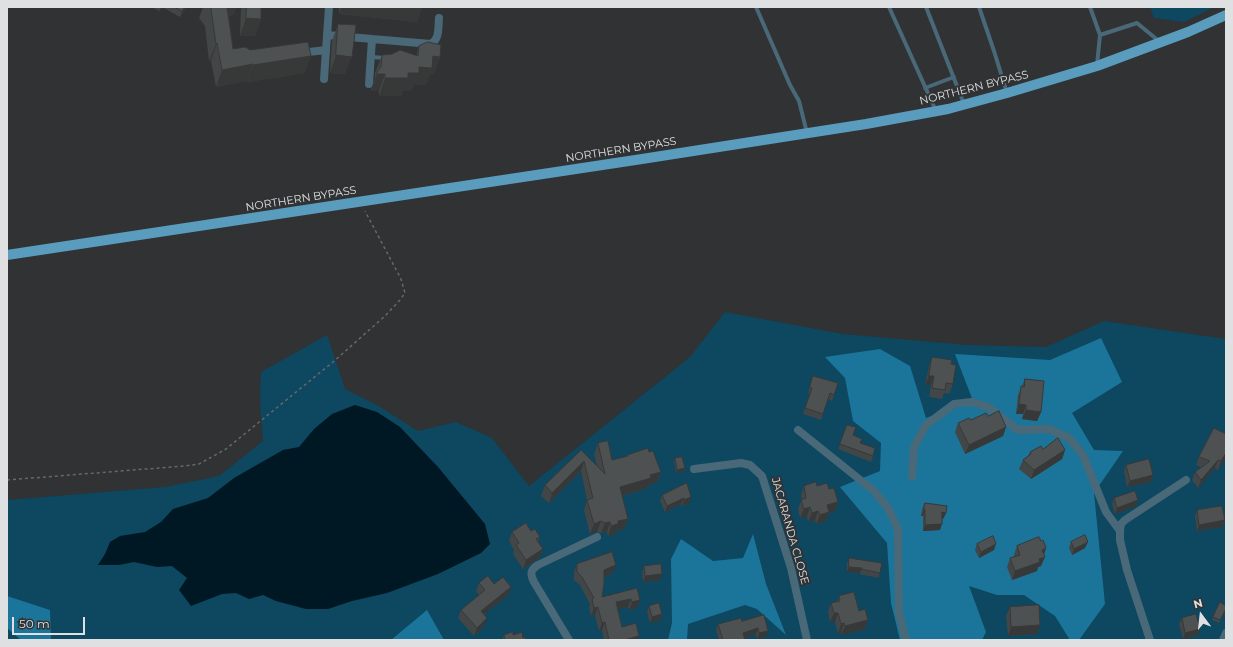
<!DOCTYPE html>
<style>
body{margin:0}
#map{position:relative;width:1233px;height:647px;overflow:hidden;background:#303234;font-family:Montserrat,sans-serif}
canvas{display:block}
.frame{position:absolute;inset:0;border:8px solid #dfe0e1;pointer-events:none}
.north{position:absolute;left:1181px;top:595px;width:40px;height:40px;-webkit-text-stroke:3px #303234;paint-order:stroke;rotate:345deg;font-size:11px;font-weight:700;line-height:16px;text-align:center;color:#dfe0e1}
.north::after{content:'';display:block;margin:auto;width:14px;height:18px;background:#dfe0e1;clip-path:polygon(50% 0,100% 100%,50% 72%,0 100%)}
.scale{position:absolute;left:12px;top:617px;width:73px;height:18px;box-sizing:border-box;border:2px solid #dfe0e1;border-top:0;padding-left:5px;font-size:12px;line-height:14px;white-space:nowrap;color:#dfe0e1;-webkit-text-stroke:3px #303234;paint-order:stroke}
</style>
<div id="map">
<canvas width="1233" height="647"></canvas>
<div class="frame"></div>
<div class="north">N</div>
<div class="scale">50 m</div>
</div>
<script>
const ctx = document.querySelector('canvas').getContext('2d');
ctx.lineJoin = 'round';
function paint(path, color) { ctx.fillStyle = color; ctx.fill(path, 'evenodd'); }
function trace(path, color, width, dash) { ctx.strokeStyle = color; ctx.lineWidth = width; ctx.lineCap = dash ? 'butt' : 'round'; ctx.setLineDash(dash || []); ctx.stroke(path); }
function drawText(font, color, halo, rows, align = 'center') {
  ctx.font = font + ' Montserrat,sans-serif'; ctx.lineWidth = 4; ctx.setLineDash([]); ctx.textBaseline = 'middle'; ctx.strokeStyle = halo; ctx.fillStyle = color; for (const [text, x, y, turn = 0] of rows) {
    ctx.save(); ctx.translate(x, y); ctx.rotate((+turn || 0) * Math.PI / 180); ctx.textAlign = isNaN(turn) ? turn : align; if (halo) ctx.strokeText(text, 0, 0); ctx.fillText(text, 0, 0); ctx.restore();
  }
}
const green = new Path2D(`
 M1150 7H1214L1184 22 1154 18Z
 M725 312 843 334 967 345 1046 347 1104 321 1226 339V640H7V500L165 487 219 476 263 441C261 418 259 396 261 372L327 335 345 389 377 405 418 431 456 422 492 438 529 486 690 357Z`);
const forest = new Path2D(`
 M1101 338 1122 382 1072 413 1094 450 1123 451 1094 493 1105 604 1079 640H1070L1055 616 1024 595H997L969 586 986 632 982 640H900L891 603 887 543 840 487 880 471 881 443 853 421 845 378 825 357 880 349 910 366 926 418 973 401 955 354 1050 360Z
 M753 534 766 584 786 635 757 609 745 605 688 624 687 640H668L672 623 671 559 681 539 713 561 743 558Z
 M7 596 50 610 51 640H21L7 628Z
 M427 610 444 640H391Z`);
const water = new Path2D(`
 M355 405 377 412 400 427 438 467 485 524 490 544 481 553 438 574 387 593 352 601 328 609H306L276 601 263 595 249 599 236 593 222 594 191 606 179 590 187 578 172 566 157 567 134 562 119 565H98L105 554 110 542 120 536 145 532 161 522 173 509 208 498 234 478 283 450 299 447 314 429 332 414Z`);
const path = new Path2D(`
 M7 480 184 466 199 464 226 449 333 362 385 316 400 300 405 293 401 279 365 211`);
const lane = new Path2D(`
 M756 7 790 85 799 101 807 133
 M889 7 936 111
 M926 7 964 104
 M979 7 994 51 1007 93
 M1090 7 1100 35
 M371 57 386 58
 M1097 65 1100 35 1137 23 1160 42
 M925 88 954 77`);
const street = new Path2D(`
 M327 35 372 39 369 84
 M372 39 431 44C440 39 438 27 439 18
 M300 53 326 50
 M324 79 329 7
 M798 430 874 491 888 508 898 529 899 613 906 640
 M694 469 741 463 750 465 762 476 791 568 807 640
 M912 477 914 447 926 425 954 404 972 402 988 407 1018 430 1049 429 1069 438 1083 455 1106 512 1120 531
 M569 640 534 582C530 574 530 570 538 565L597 537
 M1150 640 1127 570 1120 540V531L1121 524 1125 520 1186 480
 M1223 640 1226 633`);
const primary = new Path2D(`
 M7 255 642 159 866 124 948 109 1007 93 1097 66 1188 32 1226 15`);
const wall = new Path2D(`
 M152 7H187L180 17 162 7 159 11Z
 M203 7H236L234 14 229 17 233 49 250 50 305 73 247 82V81L216 87 211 61H209L205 26 199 18Z
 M241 7H261V19L255 36H240Z
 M339 7H422L417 22 339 14Z
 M338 24 345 74 330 73 332 41Z
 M419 46 440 57 434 74H430L426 85 414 84 412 90 403 91 401 96H379V91H371V89L375 78V73L382 55 392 54 416 56Z
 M932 357 951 364 953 384 949 394 944 393 942 399 929 397 931 385H925L929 366Z
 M813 376 834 395 832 401 828 399 821 420 803 414 810 394 808 393Z
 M1025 379 1041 412 1037 421 1022 419 1023 414H1016L1018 395Z
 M988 416 1006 427 1003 436 965 454 955 432 958 423 971 420Z
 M1226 434V456L1218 470 1215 468 1198 488 1192 480 1195 472 1201 467 1196 465 1199 457Z
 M853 435 873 456 871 462 838 449 840 444Z
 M598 443 612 460 627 456V455L649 452 661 472 657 482 648 485 647 488 622 496 628 519 624 529 616 531 615 534 608 536 607 532 601 533 597 532 590 534 584 510 587 500 581 471 549 503 541 496 545 485 581 450 597 466 594 454Z
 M1043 449 1065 450 1062 459 1031 479 1019 469 1023 460 1028 456 1030 452Z
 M675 458 685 468 684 471 676 473 674 461Z
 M1126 465 1153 475 1151 482 1127 487 1124 471Z
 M680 486 689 504 682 506 681 504 665 512 660 501 662 495Z
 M804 486H817L835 511 829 513 826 521 816 524 815 520 808 522 807 516 800 518 798 509 802 499 801 495Z
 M1114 498 1138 500 1136 506 1115 514 1112 504Z
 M925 503 946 513 943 519H942L940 530 923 531V516H921L922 509Z
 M1197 510 1225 520 1222 527 1197 531 1195 516Z
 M531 531 540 537 538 542 543 549 539 558 523 569 513 554 514 550 509 541 512 532Z
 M1041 541 1046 548 1044 555 1041 566 1038 567 1037 571 1012 580 1007 567 1010 558 1014 557V555L1017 546Z
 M1071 542 1085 548 1072 555 1069 548Z
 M977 544 994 550 979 558 975 550Z
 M849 558 880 573 878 578 860 574V573L847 572V563Z
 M577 564 613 573 604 577 602 597 637 588 640 600 637 608 629 610 628 607 618 609 622 627 639 636 637 640H604L602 630 599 631 595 615 591 616 589 607 590 604 580 585 574 580V572Z
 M644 566 660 580 643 582 642 572Z
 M479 583 494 584 511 587 508 595 484 614V626L474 636 458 618 461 610 479 595 476 591Z
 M839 596 859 611 868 620 865 629 841 635V632L838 633 835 622H830L828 612 831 603 837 602Z
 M649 606 662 614 660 620 650 623 647 612Z
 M1226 606V610L1219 623 1212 620 1213 617Z
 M1010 607 1040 625 1037 634 1008 636 1006 616Z
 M764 615 766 637 757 639 756 634 744 638 745 640H719L716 630 718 624 742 621Z
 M1182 618 1198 635 1183 639 1179 624Z
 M504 635H513L523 638 526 640H502Z`);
const shadedWall = new Path2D(`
 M185 7H187L180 17 182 11Z
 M227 7H236L234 14 221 23Z
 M341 7H422L417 22 339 14Z
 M246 18 261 19 255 36H240Z
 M217 43 211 61H209L216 44Z
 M336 55 352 57 345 74 330 73Z
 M311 56 305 73 247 82 253 65Z
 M433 56 440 57 434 74H430L426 85 414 84 412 90 403 91 401 96H379L385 78 408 73 419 67Z
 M253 64 247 81 216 87 222 70Z
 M377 74H385L379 91H371Z
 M929 376H934L931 385H925Z
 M1019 404 1026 405 1023 414H1016Z
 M1026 410 1041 412 1037 421 1022 419Z
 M1006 427 1003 436 965 454 969 445Z
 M1065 450 1062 459 1031 479 1034 470Z
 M1226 453V456L1218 470 1221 461Z
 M1218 460 1215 468 1198 488 1201 480Z
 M584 461 581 471 549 503 552 493Z
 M685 468 684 471 676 473 677 470Z
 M661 472 657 482 648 485 647 488 617 497 620 487 650 475Z
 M1153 475 1151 482 1127 487 1130 481Z
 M691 497 689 504 682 506 684 500Z
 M684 498 681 504 665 512 667 506Z
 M1138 500 1136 506 1115 514 1117 508Z
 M838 502 835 511 829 513 826 521 816 524 820 515 827 505Z
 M810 507 807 516 800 518 804 509Z
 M924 510H925L923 516H921Z
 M818 511 815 520 808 522 812 513Z
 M941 512 946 513 943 519 938 518Z
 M628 519 624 529 616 531 615 534 608 536 611 526 618 521Z
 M1225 520 1222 527 1197 531 1199 525Z
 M601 521 597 532 590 534 594 524Z
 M610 522 607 532 601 533 605 523Z
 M942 524 940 530 923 531 925 525Z
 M1088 542 1085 548 1072 555 1074 549Z
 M996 544 994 550 979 558 981 552Z
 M1046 548 1043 557 1042 550Z
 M543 549 539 558 523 569 526 560Z
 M1045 557 1041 566 1038 567 1037 571 1012 580 1015 571 1039 559Z
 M616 565 613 573 601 578 604 570Z
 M849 567 862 568 860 573 847 572Z
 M662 574 660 580 643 582 645 576Z
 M511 587 508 595 478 619 481 611Z
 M631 599 628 607 613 610 616 602Z
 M640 600 637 608 629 610 632 602Z
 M598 607 595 615 591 616 594 608Z
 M834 613H838L835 622H830Z
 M662 614 660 620 650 623 652 617Z
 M487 618 484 626 474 636 477 628Z
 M868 620 865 629 841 635 845 626Z
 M605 622 602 630 599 631 602 623Z
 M844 623 841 632 838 633 841 624Z
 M1040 625 1037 634 1008 636 1011 627Z
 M758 628 756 634 741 639 743 633Z
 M1200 629 1198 635 1183 639 1185 633Z
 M768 631 766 637 757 639 759 633Z
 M639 636 637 640H624Z`);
const building = new Path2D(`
 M175 7H185L182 11Z
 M210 7H227L233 49 245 47 250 50 308 42 311 56 253 65V64L222 70 217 43 216 44 211 9Z
 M247 7H261V19L246 18Z
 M338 24 356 25 352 57 336 55Z
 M428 42 441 45 440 57 433 56 432 68 419 67V73H408V78H385V74H377V72L381 67 382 55 392 54 400 50 418 56 419 46Z
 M932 357 952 360 951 364 956 365 953 384 946 383 945 390 932 388 934 376H929Z
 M813 376 838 383 834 395 830 393 823 414 805 408 812 388 810 387Z
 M1025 379 1044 381 1041 412 1026 410V405L1019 404 1021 386 1024 387Z
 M999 411 1006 427 969 445 958 423 969 418 971 420 986 413 988 416Z
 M847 425 856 427 853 435 862 439 860 443 875 448 873 456 840 444Z
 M1214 428 1226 434V453L1221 461 1218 460 1201 480 1195 472 1210 461 1199 457Z
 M1058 438 1065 450 1034 470 1023 460 1031 454 1030 452 1041 446 1043 449Z
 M608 441 612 460 628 456 627 455 648 448 649 452 653 451 661 472 650 475 651 478 620 487 628 519 618 521V524L611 526 610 522 605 523 601 521 594 524 587 500 593 498 584 461 552 493 545 485 581 450 605 474 598 443Z
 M682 457 685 468 677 470 675 458Z
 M1149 459 1153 475 1130 481 1126 465Z
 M816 482 817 486 827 483 829 489 834 488 838 502 827 505 829 512 820 515 818 511 812 513 810 507 804 509 801 500 806 498 804 486Z
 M687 483 691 497 684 500V498L667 506 662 495 680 486Z
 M1135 491 1138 500 1117 508 1114 498Z
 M925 503 947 506 946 513 941 512 942 513V524L925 525V510H924Z
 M1222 506 1225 520 1199 525 1197 510Z
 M526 523 531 531 535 529 540 537 536 539 543 549 526 560 516 545 519 543 512 532Z
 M1085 535 1088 542 1074 549 1071 542Z
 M993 536 996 544 981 552 977 544Z
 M1039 537 1041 541 1043 540 1046 548 1042 550 1045 557 1039 559 1040 562 1015 571 1010 558 1020 555 1017 546Z
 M612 552 616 565 604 570V584L602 597 637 588 640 600 632 602 631 599 616 602 622 627 636 623 639 636 624 640H609L605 622 602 623 598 607 594 608 592 599 594 598 582 577 577 572V564Z
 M849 558 882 563 880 573 861 569 862 568 849 567Z
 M661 564 662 574 645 576 644 566Z
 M488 576 494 584 503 577 511 587 481 611 487 618 477 628 461 610 485 590 479 583Z
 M854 592 859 611 865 609 868 620 845 626 844 623 841 624 838 613H834L831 603 840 601 839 596Z
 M1220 602 1226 606V609L1220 620 1213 617Z
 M659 603 662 614 652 617 649 606Z
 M1039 605 1040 625 1011 627 1010 607Z
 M1196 614 1200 629 1185 633 1182 618Z
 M764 615 768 631 759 633 758 628 743 633 745 640H723L718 624 741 618 742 621Z
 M513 632V635L522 632 523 638 525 637 526 640H505L504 635Z`);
const streetNames = [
 ["NORTHERN BYPASS",974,88,-14],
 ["NORTHERN BYPASS",621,150,-9],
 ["NORTHERN BYPASS",301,199,-9],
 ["JACARANDA CLOSE",790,531,74]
];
paint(green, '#0d4760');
paint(forest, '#1b759a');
paint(water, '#001824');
trace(path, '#666869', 1.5, [3, 3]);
trace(lane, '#496878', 4);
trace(street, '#496878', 8);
trace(primary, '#599cbd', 10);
paint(wall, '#434647');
paint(shadedWall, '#373939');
paint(building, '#4e5152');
trace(building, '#373939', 1);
drawText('11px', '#dfe0e1', '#303234', streetNames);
</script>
